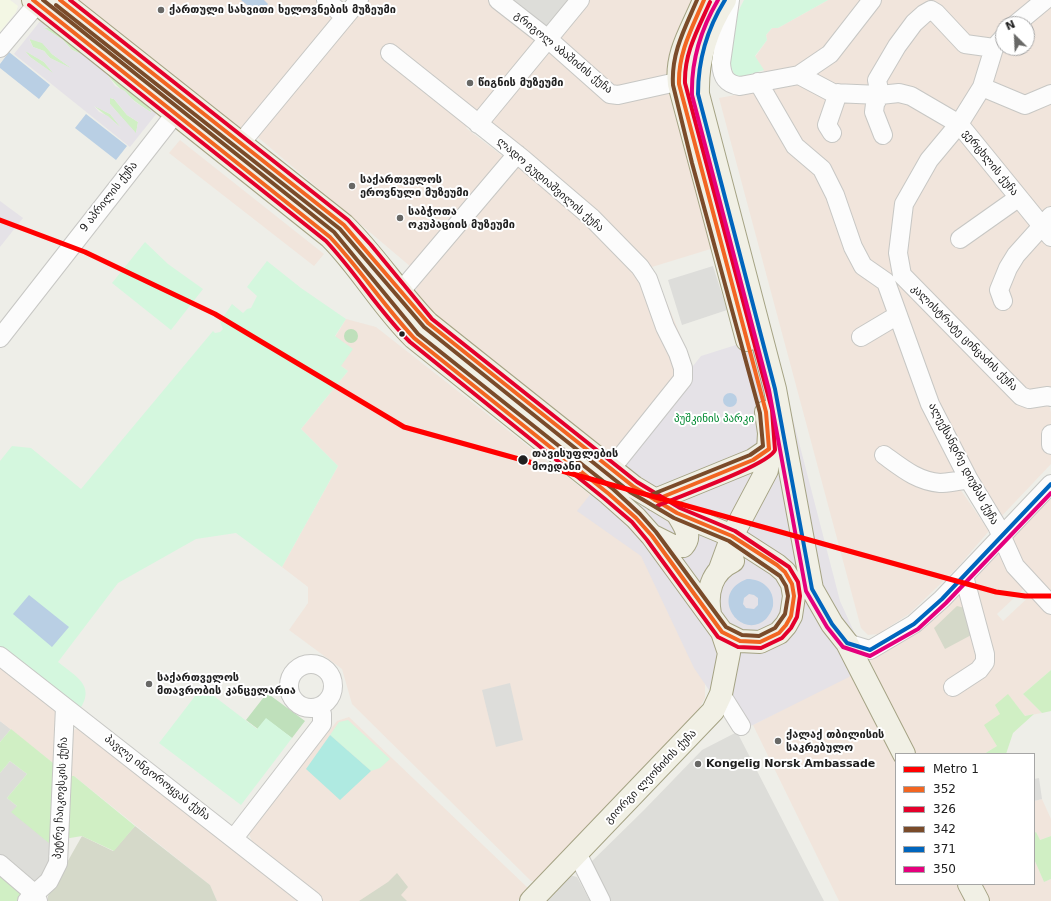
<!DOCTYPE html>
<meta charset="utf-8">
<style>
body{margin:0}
#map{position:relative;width:1051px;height:901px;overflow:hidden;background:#eeeee8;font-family:"DejaVu Sans",sans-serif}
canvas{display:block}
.legend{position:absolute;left:895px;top:753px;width:140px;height:132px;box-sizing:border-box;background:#fff;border:1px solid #a6a6a6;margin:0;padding:5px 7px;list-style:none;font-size:12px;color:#202020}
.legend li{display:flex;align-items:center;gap:8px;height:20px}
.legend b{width:20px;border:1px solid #a6a6a6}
.north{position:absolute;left:995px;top:16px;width:40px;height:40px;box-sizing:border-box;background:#fff;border:1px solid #a6a6a6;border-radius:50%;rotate:336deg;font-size:11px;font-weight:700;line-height:16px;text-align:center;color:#202020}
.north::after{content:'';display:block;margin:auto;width:14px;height:18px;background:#686866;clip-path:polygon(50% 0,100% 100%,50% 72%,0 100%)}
</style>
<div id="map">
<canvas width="1051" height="901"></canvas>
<ul class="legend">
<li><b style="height:5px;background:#f00"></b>Metro 1</li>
<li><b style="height:5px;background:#f26522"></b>352</li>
<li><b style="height:5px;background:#e4002b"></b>326</li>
<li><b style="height:5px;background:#7a4b2a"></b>342</li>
<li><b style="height:5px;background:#0065bd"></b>371</li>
<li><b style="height:5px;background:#e5007d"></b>350</li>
</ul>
<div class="north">N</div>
</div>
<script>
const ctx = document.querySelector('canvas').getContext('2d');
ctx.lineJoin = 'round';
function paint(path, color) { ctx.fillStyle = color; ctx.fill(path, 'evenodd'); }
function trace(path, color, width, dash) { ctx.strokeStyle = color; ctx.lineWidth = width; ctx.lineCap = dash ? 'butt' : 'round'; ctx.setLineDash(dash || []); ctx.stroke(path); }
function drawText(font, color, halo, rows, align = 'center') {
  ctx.font = font + ' "DejaVu Sans","Noto Sans Georgian",sans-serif'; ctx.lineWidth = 4; ctx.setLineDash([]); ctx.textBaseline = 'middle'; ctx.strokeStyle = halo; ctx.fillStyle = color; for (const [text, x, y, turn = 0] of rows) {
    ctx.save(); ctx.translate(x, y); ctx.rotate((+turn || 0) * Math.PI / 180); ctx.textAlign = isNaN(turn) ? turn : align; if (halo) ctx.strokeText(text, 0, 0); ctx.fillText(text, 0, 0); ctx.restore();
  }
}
const residential = new Path2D(`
 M501 0H573L544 34Z
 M0 721 11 729 0 742Z
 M737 732 824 901H608L589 864 644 810 702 750Z
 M10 761 27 774 7 798 17 806 55 848 38 886 0 858V773Z
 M566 874 577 877 590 901H540Z`);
const commercial = new Path2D(`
 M80 0H316L335 15 242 129 82 4Z
 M368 0H495L541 37 466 128 505 158 411 267 254 134Z
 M590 0H697L670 55 671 80 618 91 555 42Z
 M828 0H867L811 62 767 76 755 57 767 40 766 35 772 28H778Z
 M873 0H1037L1013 24H1003V34L957 120 930 102 841 92 805 76Z
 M1051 0V92L1027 103 985 87 1003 48H1027V24Z
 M551 48 615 100 675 85 717 247 652 267 684 344 688 359 618 461 439 318 417 294 415 279 522 152 489 122Z
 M793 80 904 97 955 125 921 170 897 274 882 277 867 267 853 232 796 144 763 88Z
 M757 91 813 166 847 239 887 288 962 470 958 486 989 531 957 568 909 614 878 634 868 635 861 628 719 98Z
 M991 92 1024 107 1051 97V213L1042 222 963 126Z
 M959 134 1051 245V389L1034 397 904 274 906 206Z
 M180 140 324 254 314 266 169 153Z
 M904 280 991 369 1048 401 1051 412V464L998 520 934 406 891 286Z
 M346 319 376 327 635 530 705 678V698L694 718 536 882 531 881 352 704 342 669 289 630 308 603V587L282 567 338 466 301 429 348 371 341 366 335 337Z
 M1051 491V596L1021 571 1007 538Z
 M993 553 1001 556 1028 585 997 614 1003 621 1034 592 1051 609V670L1023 694 1042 713 1025 716 1008 695 1000 714 997 746 984 754H912L870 661 879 649Z
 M0 664 60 710 58 767 0 721Z
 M861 668 896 754V884H959L968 901H839L753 725Z
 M349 717 529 889 517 901H321L254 846 248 832 337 721Z
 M82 728 297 901H217L210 885 74 776H65L67 731Z
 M1042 799 1051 819V836L1040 840 1036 832 1034 833V801Z
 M1034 859 1044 882 1051 879V901H985L976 884H1034Z`);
const education = new Path2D(`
 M0 0H10L18 6 16 12 0 32Z`);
const construction = new Path2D(`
 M957 606 969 609 975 633 945 649 934 628Z
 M135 826 210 885 217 901H48V896L82 836 113 851Z
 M397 873 408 887 401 895 407 901H359L388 882Z`);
const grass = new Path2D(`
 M42 27 54 29 85 56 72 50 63 40Z
 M29 38 43 43 52 54 74 70 50 58 44 51 33 47Z
 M24 50 44 62 55 75 30 57Z
 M106 73C124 82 142 96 152 113 136 103 118 89 106 73Z
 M110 98 114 99 127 115 138 122 136 134 110 104Z
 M93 105 110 114 124 130Z
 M1051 670V711L1042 713 1023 694Z
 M1008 694 1025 716 1034 714 1013 733 1006 754H984L997 746 984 725 1000 714 995 705Z
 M11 729 58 767 55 848 11 812 17 806 7 798 27 774 10 761 0 773V742Z
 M65 776H74L135 826 114 851 82 836 64 839Z
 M1036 832 1040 840 1051 836V879L1044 882 1034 859V833Z
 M0 869 26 893 23 901H0Z`);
const forest = new Path2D(`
 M344 336a7 7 0 1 1 14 0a7 7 0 1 1-14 0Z
 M267 693 305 721 292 738 266 719 258 729 246 720Z`);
const park = new Path2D(`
 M744 0H828L778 28H772L766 35 767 40 755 56 764 70 739 78 736 77C721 54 732 22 744 0Z
 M145 242 168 264 203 289 171 330 112 283Z
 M267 261 301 288 346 319 335 336 353 349 341 366 348 371 301 429 338 466 282 567 236 533 196 539 118 583 58 662C75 676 96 685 80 709L0 646V461L12 446 31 448 81 489 213 331 215 333 220 332 223 329 220 322 232 304 243 313 247 309 251 308 257 296 247 287Z
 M202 687 257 729 266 718 292 738 241 805 159 743Z
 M348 720 390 759 380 768 371 771 330 735 339 722Z`);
const pitch = new Path2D(`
 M330 735 371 771 340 800 306 769Z`);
const parking = new Path2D(`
 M713 266 727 310 682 325 668 280Z
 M510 683 523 740 496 747 482 690Z
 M1039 778 1042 799 1034 801V779Z`);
const plaza = new Path2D(`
 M41 20H44L156 109 157 113 130 147 14 54ZM43 27 54 29 84 55 72 50 63 40ZM29 39 42 43 52 54 71 68 50 58 44 51 33 47ZM25 51 44 62 53 73 30 57ZM107 74 116 78 128 91 145 101 152 113 135 102 125 91 115 86ZM110 98 114 99 127 115 138 122 136 133 110 104ZM94 106 110 114 121 128 108 116 99 112Z
 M0 201 23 218 0 247Z
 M771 334 840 601 865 656 849 677 753 725 737 731 694 668 641 556 577 511 701 356Z`);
const water = new Path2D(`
 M241 0H264L268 4 259 15Z
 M9 52 50 85 39 99 0 68V64Z
 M86 114 127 146 116 160 75 128Z
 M723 400a7 7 0 1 1 14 0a7 7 0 1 1-14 0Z
 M747 579C762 579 775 589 773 606 772 611 769 615 766 619 741 642 707 594 747 579ZM749 594 754 595 758 598V605L754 609 746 608 743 604 744 598Z
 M29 595 69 627 52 647 13 614Z`);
const minor = new Path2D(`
 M326 0 345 17
 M498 0 548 39 610 94 618 95 672 83 679 84
 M730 0 721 63C722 77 726 84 740 86L799 75 833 93 880 95 899 93 911 96 959 124 1051 237
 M1016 24 1045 0
 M0 48 37 4
 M390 53 523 159 591 217 640 267 648 279 665 327 678 353 683 368V379L611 469
 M799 75 830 54 872 0
 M758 82 795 146 822 169 835 195 853 247 863 266 886 282 930 404 969 480 997 526 1015 566 1051 605
 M982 87 1025 105 1051 94
 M478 124 580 0
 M832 133 827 125 838 93
 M883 135 874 112 875 104 880 95 877 80 897 46 914 23 924 14 931 10 936 13 965 44 994 48
 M240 144 359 0
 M960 239 1018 198
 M902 275 898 253 904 204 929 160 959 124 982 87 994 48 1003 38
 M902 275 1021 396 1029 399 1048 396 1051 397
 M401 291 517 154
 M1003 301 999 290 1008 268 1016 255 1051 216
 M861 337 898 315
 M0 338 175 114
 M1051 434V445
 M884 455C902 468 917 481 940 483 949 483 960 480 969 480
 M847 643 870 650 914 624 942 599 1051 484
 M0 656 313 901
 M289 686a22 22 0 1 1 44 0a22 22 0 1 1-44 0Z
 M953 687 979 670 985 662V654L964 576
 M721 694 741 726
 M234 838 322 724V714L319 707
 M577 853 601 901
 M0 864 35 894 38 901
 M27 901 49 881 58 863 65 707`);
const major = new Path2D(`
 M33 0 330 237C361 268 382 307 414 338L609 494 636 518 652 536 722 632 740 641 760 642 779 633 786 625 791 616 794 596 792 584 785 572 777 565 732 536 677 513 634 487 428 323C398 292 375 255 344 225L60 0
 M704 0C693 28 675 53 679 84L747 340
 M725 0C707 28 697 61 698 94L775 389 812 589 832 624 847 643 904 754
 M655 500 753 460 769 449
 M653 536 673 546H683C693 535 683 524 677 513
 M720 569 732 536 767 470 769 433 766 412
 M710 614C706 593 711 571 733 561
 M969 884 978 901
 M531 901 713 711 721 694 729 653 722 632`);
const bus1 = new Path2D(`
 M33 0 330 237C360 269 384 306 414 338L609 494 636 518 652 536 722 632 740 641 760 642 779 633 786 625 791 616 794 596 792 584 785 572 777 565 732 536 677 513 634 487 428 323 344 225 60 0
 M655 500 753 460 769 449 766 412 679 84C678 53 692 28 704 0`);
const bus2 = new Path2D(`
 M29 5 326 241C356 273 379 311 410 342L605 499 632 522 647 540 718 637 738 647 761 648 782 638 791 628 797 617 800 596 798 582 789 567 735 531 680 508 637 482 432 319 371 245 348 220 70 0
 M657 506C677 497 769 465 775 450L772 410 685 83C684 53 698 29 710 2`);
const bus3 = new Path2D(`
 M43 0 334 232 418 334 613 489 640 514 656 532 726 627 742 635 759 636 775 628 785 614 788 596 786 586 780 576 729 541 674 518 630 492 424 327 340 229 56 5
 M653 494 750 455 763 446 760 413 692 163 673 85C671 53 685 28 697 0`);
const bus4 = new Path2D(`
 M725 0C707 29 698 60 698 94L775 389 812 589 832 624 847 643 870 650 914 624 942 599 1051 484`);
const bus5 = new Path2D(`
 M718 0C701 29 691 61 692 95L769 390 806 591 827 627 843 647 870 656 918 629 946 603 1051 493`);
const metro1 = new Path2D(`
 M0 220 85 252 215 314 404 427 996 592 1025 596H1051`);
const markers = [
 [161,10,4,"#686866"],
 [470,83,4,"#686866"],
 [352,186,4,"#686866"],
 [400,218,4,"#686866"],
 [402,334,3.5,"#202020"],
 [523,460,5.5,"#202020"],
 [149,684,4,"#686866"],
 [778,741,4,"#686866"],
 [698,764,4,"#686866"]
];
const poiNames = [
 ["ქართული სახვითი ხელოვნების მუზეუმი",169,10],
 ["წიგნის მუზეუმი",478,83],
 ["საქართველოს",360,180],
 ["ეროვნული მუზეუმი",360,193],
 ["საბჭოთა",408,212],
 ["ოკუპაციის მუზეუმი",408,225],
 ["საქართველოს",157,678],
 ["მთავრობის კანცელარია",157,691],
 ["ქალაქ თბილისის",786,735],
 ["საკრებულო",786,748],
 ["Kongelig Norsk Ambassade",706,764]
];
const streetNames = [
 ["გრიგოლ აბაშიძის ქუჩა",563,53,39],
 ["ვერცხლის ქუჩა",990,163,51],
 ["ლადო გუდიაშვილის ქუჩა",550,185,41],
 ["9 აპრილის ქუჩა",109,197,-52],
 ["კალისტრატე ცინცაძის ქუჩა",964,338,45],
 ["ალექსანდრე დიუმას ქუჩა",963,464,62],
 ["გიორგი ლეონიძის ქუჩა",651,777,-46],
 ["პავლე ინგოროყვას ქუჩა",157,778,38],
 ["პეტრე ჩაიკოვსკის ქუჩა",61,798,-87]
];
const parkNames = [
 ["პუშკინის პარკი",714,419]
];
const stopNames = [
 ["თავისუფლების",532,454],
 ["მოედანი",532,467]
];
paint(residential, '#ddddd9');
paint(commercial, '#f1e5dc');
paint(education, '#f3f7e4');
paint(construction, '#d5d9c9');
paint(grass, '#d0efc4');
paint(forest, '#bfe0bb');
paint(park, '#d4f7de');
paint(pitch, '#afeae1');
paint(parking, '#ddddda');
paint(plaza, '#e5e2e7');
paint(water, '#b9cfe4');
trace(minor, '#c7c7c4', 20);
trace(major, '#a5a384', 24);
trace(minor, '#fcfcfc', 18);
trace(major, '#f1f0e5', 22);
trace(bus1, '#f26522', 4);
trace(bus2, '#e4002b', 4);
trace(bus3, '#7a4b2a', 4);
trace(bus4, '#0065bd', 4);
trace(bus5, '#e5007d', 4);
trace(metro1, '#f00', 5);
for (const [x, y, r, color] of markers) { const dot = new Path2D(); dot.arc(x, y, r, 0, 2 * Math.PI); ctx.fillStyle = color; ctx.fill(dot); trace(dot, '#fff', 1.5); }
drawText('bold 11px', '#202020', '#fff', poiNames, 'left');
drawText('11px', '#202020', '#fff', streetNames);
drawText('11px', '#028932', '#fff', parkNames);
drawText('bold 11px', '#202020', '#fff', stopNames, 'left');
</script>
